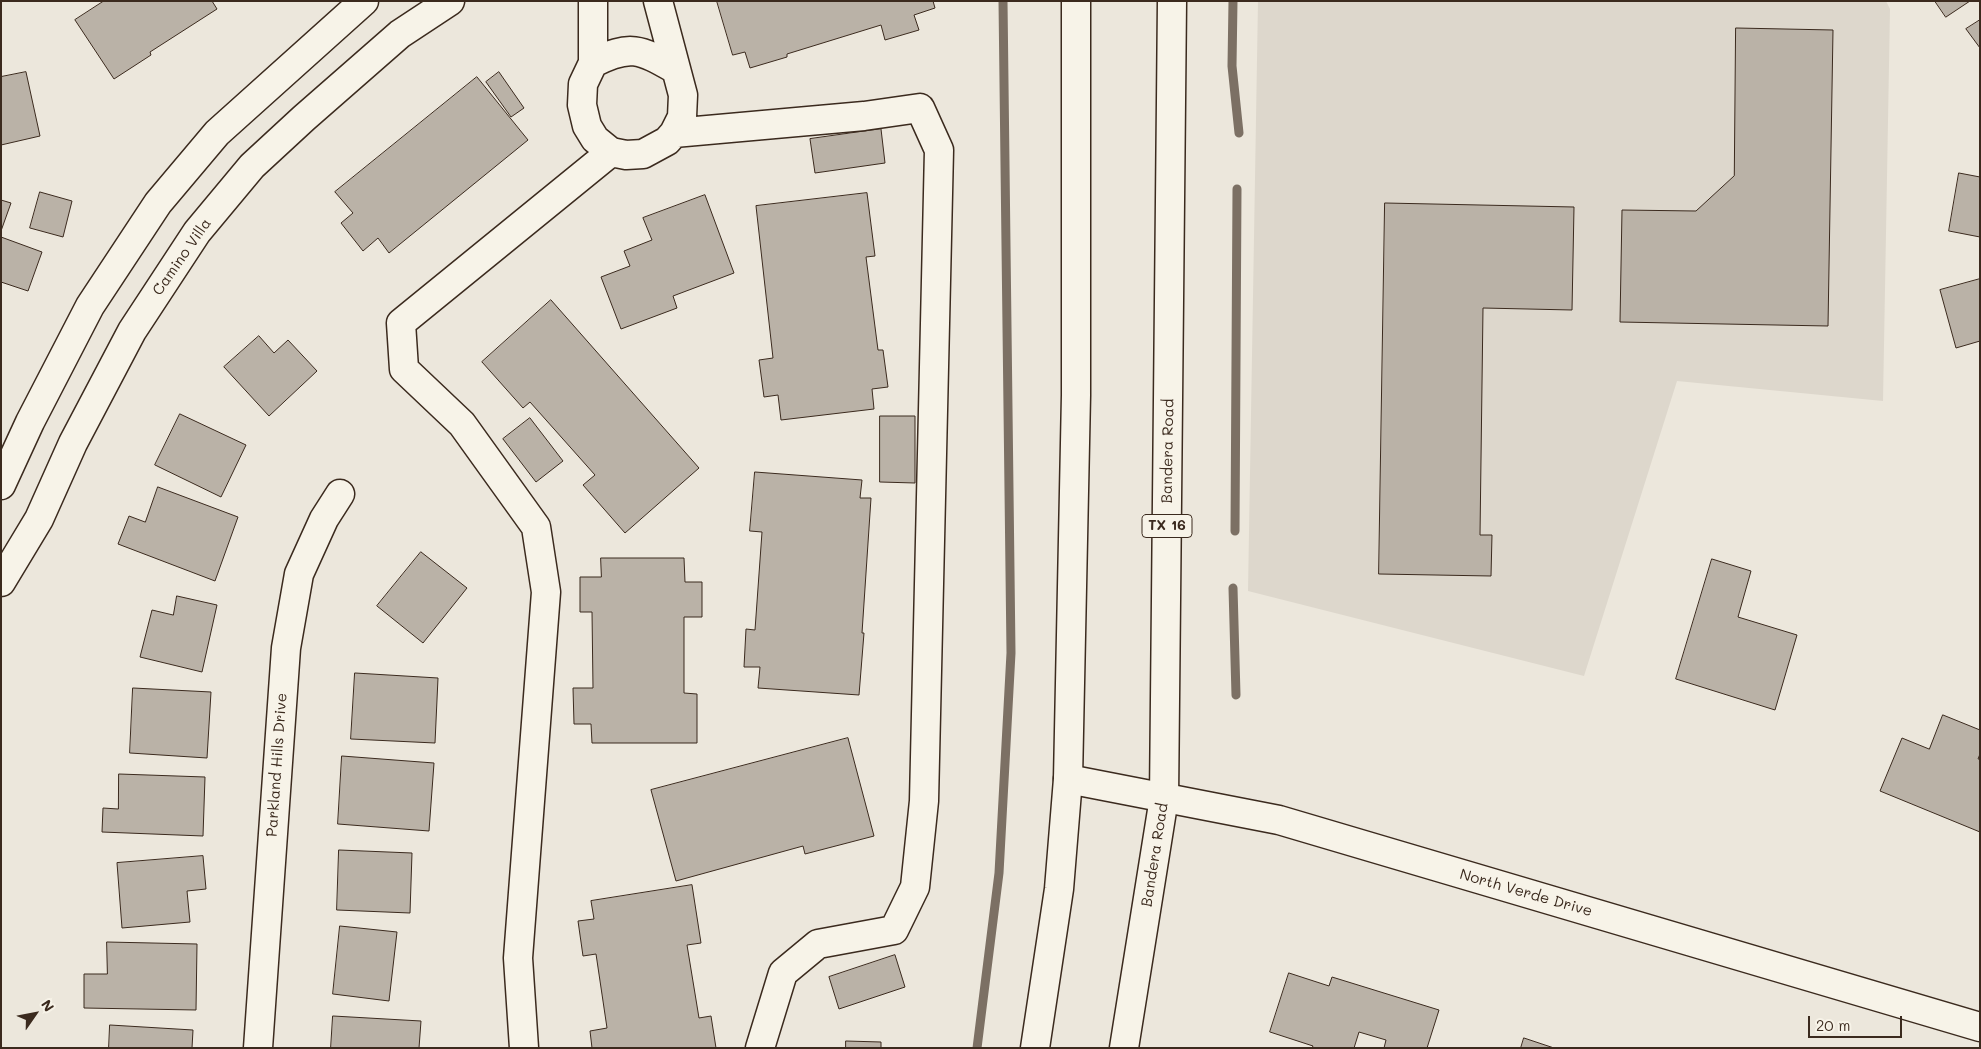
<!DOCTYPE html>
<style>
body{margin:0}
#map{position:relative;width:1981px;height:1049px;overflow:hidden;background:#ece7dc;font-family:Mali,sans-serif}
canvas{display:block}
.frame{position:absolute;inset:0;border:2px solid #3b2a1e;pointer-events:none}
.north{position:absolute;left:10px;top:989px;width:50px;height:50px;-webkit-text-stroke:4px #f7f3e8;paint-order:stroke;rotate:57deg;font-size:14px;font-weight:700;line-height:20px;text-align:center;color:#3b2a1e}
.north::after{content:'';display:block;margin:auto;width:18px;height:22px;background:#3b2a1e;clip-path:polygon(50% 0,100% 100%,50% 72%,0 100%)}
.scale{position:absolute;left:1808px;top:1016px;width:94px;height:22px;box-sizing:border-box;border:2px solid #3b2a1e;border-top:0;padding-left:6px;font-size:15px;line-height:18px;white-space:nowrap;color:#3b2a1e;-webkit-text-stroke:4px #f7f3e8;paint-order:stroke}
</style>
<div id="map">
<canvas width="1981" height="1049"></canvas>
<div class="frame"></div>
<div class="north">N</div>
<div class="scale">20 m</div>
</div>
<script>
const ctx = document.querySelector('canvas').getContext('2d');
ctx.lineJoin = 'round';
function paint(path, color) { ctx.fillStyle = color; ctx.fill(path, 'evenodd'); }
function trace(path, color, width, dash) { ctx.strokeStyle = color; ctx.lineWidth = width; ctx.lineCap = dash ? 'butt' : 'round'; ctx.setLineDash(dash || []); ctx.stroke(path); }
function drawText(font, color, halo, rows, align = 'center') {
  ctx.font = font + ' Mali,sans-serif'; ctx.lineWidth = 5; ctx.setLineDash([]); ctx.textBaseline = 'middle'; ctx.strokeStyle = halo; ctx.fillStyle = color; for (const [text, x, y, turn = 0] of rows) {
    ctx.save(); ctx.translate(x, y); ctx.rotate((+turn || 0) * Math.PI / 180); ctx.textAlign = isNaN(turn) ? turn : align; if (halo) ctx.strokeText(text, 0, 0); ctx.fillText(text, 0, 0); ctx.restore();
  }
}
const built = new Path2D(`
 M1258 1H1886L1890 9 1883 401 1677 381 1584 676 1248 591Z`);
const stream = new Path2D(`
 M1233 1 1232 66 1239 133
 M1235 531 1237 189
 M1233 588 1236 695
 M977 1048 999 873 1011 653 1003 1`);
const building = new Path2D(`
 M104 1H212L217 9 150 52 151 55 114 79 75 20Z
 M717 1H933L935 8 914 15 919 30 885 40 881 25 787 54V57L750 68 745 52 733 55Z
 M1935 1H1970L1946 17Z
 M1980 20V48L1966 29Z
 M1736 28 1833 30 1828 326 1620 322 1622 210 1696 211 1734 176Z
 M26 72 40 136 1 145V77Z
 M499 72 524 108 511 117 486 82Z
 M477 77 528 140 389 253 378 238 363 251 341 223 353 213 335 192Z
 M881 129 885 163 815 173 810 139Z
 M1959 173 1980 177V237L1949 231Z
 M40 192 72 201 63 237 30 228Z
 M867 193 875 256 866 257 878 350H883L888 387 872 389 874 409 781 420 778 395 764 397 759 360 773 358 756 206Z
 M705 195 734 273 673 296 677 308 621 329 601 277 630 266 624 251 652 240 643 218Z
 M1 200 11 203 1 231Z
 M1385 203 1574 207 1572 310 1483 308 1480 535H1492L1491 576 1379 574Z
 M1 237 42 252 28 291 1 282Z
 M1980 279V341L1956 348 1940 290Z
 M551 300 699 468 625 533 583 485 595 475 530 402 523 408 482 362Z
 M259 336 274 353 288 340 317 371 269 416 224 367Z
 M180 414 246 445 221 497 155 465Z
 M880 416H915V483L880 482Z
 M530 418 563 461 536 482 503 439Z
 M755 472 862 480 860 498H871L862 633H864L859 695 758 688 760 667H744L746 629 755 630 762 532 750 531Z
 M158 487 238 517 215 581 118 544 129 516 145 522Z
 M421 552 467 588 423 643 377 606Z
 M601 558H684L685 582H702V617H684V693L697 694V743H592L591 724H574L573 688H593L592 612H580V577H601Z
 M1712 559 1751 571 1738 617 1797 635 1775 710 1676 679Z
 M177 596 217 605 202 672 140 657 152 610 173 615Z
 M355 673 438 678 435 743 351 739Z
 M133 688 211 692 207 758 130 753Z
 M1943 715 1980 730V754L1978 759H1980V832L1880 791 1902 738 1929 749Z
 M848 738 874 836 805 854 803 846 676 881 651 790Z
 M342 756 434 763 429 831 338 824Z
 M119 774 205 777 203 836 102 832 103 808 118 809Z
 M339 850 412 853 410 913 337 910Z
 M203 856 206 889 187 891 190 922 122 928 117 863Z
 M692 885 701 943 687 945 699 1018 711 1016 716 1048H592L590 1031 607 1028 596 954 583 956 578 921 594 919 591 901Z
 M340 926 397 932 389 1001 333 994Z
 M107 942 197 944 196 1010 84 1008V974H107Z
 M895 955 905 987 839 1009 829 977Z
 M1289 973 1329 986 1332 977 1439 1010 1427 1048H1384L1386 1040 1359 1032 1354 1048H1312L1313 1046 1270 1032Z
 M333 1016 421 1021 419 1048H331Z
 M110 1025 193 1030 192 1048H109Z
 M1524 1038 1554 1048H1521Z
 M846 1041 881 1042V1048H846Z`);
const street = new Path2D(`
 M593 1V63L583 84 582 105 587 126 595 139 611 152 626 155 643 154 667 141 674 133 682 117 683 95 658 1
 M593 63C630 44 640 49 675 69
 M674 133 864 116 920 108 939 150 924 801 915 887 894 930 818 944 783 973 760 1048
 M1068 779 1279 820 1980 1027
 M258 1048 286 648 299 574 324 519 340 494
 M524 1048 518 958 546 592 536 527 462 424 404 369 401 323 611 152`);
const secondary = new Path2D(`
 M1 485 30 422 90 306 158 203 217 133 364 1
 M1 582 39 519 73 443 132 331 197 232 252 166 304 118 400 34 450 1`);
const primary = new Path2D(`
 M1035 1048 1059 889 1068 779 1076 395V1
 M1124 1048 1164 798 1172 1`);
const shields = [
 [1167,526,50]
];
const shieldNames = [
 ["TX 16",1167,526]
];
const streetNames = [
 ["Camino Villa",182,257,-55],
 ["Bandera Road",1168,451,-89],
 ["Parkland Hills Drive",277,765,-86],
 ["Bandera Road",1155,855,-81],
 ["North Verde Drive",1526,893,16]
];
paint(built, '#ddd7cc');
trace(stream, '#7c7064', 9);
paint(building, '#bab2a7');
trace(building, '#3b2a1e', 1);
trace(street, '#3b2a1e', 31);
trace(secondary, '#3b2a1e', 31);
trace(primary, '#3b2a1e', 31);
trace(street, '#f7f3e8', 28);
trace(secondary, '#f7f3e8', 28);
trace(primary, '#f7f3e8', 28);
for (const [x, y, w] of shields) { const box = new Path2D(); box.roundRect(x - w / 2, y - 11.5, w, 23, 4); ctx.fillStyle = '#f7f3e8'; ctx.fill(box); trace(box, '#3b2a1e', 1); }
drawText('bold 14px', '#3b2a1e', null, shieldNames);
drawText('15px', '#3b2a1e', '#f7f3e8', streetNames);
</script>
